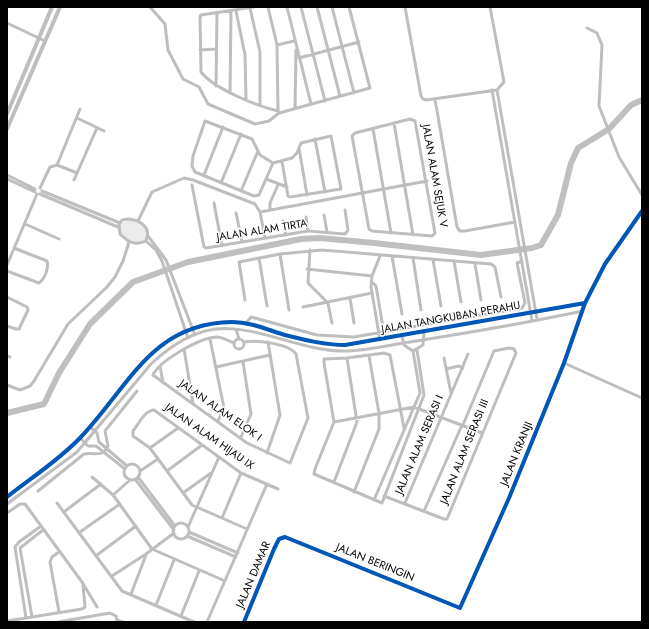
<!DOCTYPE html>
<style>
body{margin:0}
#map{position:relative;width:649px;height:629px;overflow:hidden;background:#fff;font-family:Jost,sans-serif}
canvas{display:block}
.frame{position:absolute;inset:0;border:8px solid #000;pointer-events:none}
</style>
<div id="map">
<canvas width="649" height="629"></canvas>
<div class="frame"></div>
</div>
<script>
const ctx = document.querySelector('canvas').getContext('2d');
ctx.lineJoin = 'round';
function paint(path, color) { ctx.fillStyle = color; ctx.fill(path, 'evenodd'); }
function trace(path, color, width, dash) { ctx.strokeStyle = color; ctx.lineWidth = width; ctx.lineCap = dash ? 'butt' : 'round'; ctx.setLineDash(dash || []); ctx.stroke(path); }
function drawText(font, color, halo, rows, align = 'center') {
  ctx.font = font + ' Jost,sans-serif'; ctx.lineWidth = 3; ctx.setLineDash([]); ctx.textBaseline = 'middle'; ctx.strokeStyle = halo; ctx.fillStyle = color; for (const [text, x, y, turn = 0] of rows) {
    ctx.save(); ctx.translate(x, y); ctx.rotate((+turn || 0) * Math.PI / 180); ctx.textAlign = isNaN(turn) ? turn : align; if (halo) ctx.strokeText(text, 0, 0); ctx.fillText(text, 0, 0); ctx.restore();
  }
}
const green = new Path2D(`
 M129 220 138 221 147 230 146 240C134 244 129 241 121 234L119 224Z`);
const river = new Path2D(`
 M7 413 44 404 59 373 90 324 133 282 188 262 301 239 320 238 374 243 481 255 532 248 541 245 558 215 571 163 578 148 609 129 631 105 642 100`);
const minor = new Path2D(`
 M150 7 165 24 168 50 183 79 199 87 208 104 255 124 269 121 279 113
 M254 7 201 15 200 17 201 72C214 89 257 106 278 111L279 113
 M268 7 277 45 278 111
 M287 7 311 104
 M301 7 325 101
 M317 7 340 96
 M332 7 354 93
 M405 7 421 96 423 99 426 100 497 90 504 82 490 7
 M250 8 260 52V105
 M236 11 245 55 246 99
 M7 23 45 41
 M587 28 597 33 602 45 599 106 619 157 642 195
 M277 45 294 41
 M200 50 216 49
 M299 58 359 42
 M216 86 217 12
 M492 90 532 321
 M497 90 537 319
 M230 93 231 11
 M435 99 457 227 460 231H465L515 222
 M295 109 296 50
 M279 113 370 88 349 7
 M77 118 104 131
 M410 119 415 121 435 233 432 236 372 231 369 229 352 136 355 133Z
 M394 123 413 235
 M373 129 391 233
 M315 139 325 192
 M299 148 307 195
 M273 163 259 195 254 196 195 172 192 166 193 156 205 121 252 139 260 155 273 163 292 158 297 153 301 143 331 136 341 189 290 197 288 196 282 162
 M57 165 80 109
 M57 165 77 173
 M7 175 35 189
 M204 175 223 127
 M7 179 35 192
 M266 179 287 187
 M74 180 97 128
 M221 183 241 134
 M192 185 204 247 206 248 308 231 345 234 348 230 345 210
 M40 188 50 167 57 165
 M42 191 120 223
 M241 191 258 151
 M40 194 118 227
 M214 203 222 246
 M270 210V203L278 185
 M260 212 265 238
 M236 213 242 242
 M324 215 327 232
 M306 217 308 231
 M128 219C140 220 152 227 146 241 135 246 128 242 120 234L119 224 122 220Z
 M138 221 152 192 184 178 193 180 255 204 260 212 427 181
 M283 221 286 235
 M25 224 59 239
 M148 236 166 260 195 335
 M146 241 156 250 162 261 188 338
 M310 250 308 283 328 303 332 323
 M280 254 289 310
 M380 256 372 276 371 287 380 340
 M392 256 402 314
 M259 258 267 306
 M413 258 421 310
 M433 260 441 306
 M454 261 461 302
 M475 264 481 300
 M7 265 37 194
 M307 269 372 276
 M7 271 39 283C45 279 49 267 47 261L14 248
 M373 283 376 286 385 339
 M7 297 27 307 28 310 19 329H16L7 326
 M350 298 354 323
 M245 300 239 262 280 254 322 250 491 264 495 267 501 297
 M303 307 372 293
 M246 323 251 317 317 335 354 337 522 308 525 303 517 263 522 261
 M236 329 239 339
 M402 336 404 345 413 351 423 345 424 333
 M234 344a5 5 0 1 1 10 0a5 5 0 1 1-10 0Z
 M210 339 224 408 218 421
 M234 343C229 341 222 337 216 337 200 338 160 360 153 375L247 443 290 463 308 418 296 354C288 343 256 340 244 342
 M184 349 193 403
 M7 356 10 357
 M444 358 451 393
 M564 363 642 398
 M160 366 163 383
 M216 367 270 355
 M446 369 459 366 463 368
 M7 385 20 390 30 386 34 381 68 324 106 288 115 277 123 261 129 242
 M334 422 414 407 482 433
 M90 427 97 433 99 442 127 466
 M404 428 390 355 384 353 347 358 324 359V363L334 422 315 469 314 474 382 503 424 395 417 350
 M241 437 251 414 243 362
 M80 438 88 446H96L125 469
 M150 448 178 428
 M267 453 280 415 268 342
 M124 472a8 8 0 1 1 16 0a8 8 0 1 1-16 0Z
 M140 471 158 459
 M167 471 202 445
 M92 477 113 495 152 549 225 581
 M138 477 175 526
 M135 479 174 530
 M334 482 357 422 347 358
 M38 491 84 454C94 452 103 458 108 446L105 431 137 391
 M354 492 379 429V413L369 356
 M183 493 211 473
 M113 495 130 480
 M384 496 444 519H447L516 353 514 349 509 348 494 351 463 425
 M7 497C31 478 59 460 80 438 129 387 151 323 232 322 251 322 268 330 285 335 305 340 325 345 345 345L585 303
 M374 500 420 393 413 351
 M57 503 122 591 194 622
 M405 503 468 354
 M7 504 77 452 151 364C168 348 191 332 216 329 258 325 300 351 344 351 366 351 388 345 410 342 467 333 526 323 583 311
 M65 511 101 484
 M424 511 462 425
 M7 513 20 504H25L82 582 97 607
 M222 518 241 473
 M173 531a8 8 0 1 1 16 0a8 8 0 1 1-16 0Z
 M188 527 219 457
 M247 529 192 505 150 448 133 436V431C138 425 145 410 154 410L241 473 278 489
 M80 532 120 504
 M189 532 238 553
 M187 536 236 557
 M97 555 136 526
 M112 576 146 554 174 533
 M131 594 146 555
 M156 605 174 560
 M59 612 50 562 52 557 59 552
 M181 616 199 571
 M32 617 20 548 43 530
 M26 618 15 547 19 542 41 526
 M117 620 123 622
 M7 621 82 609 85 607 83 585
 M58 622 110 613 116 616 117 622
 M207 622 267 484
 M244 622 274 549 279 539 285 537 460 608 509 498 564 363 585 303 605 264 642 211`);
const tertiary = new Path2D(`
 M7 114 52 7
 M7 129 60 7`);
const cycleway = new Path2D(`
 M7 497C31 478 59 460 80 438 129 387 151 323 232 322 251 322 268 330 285 335 305 340 325 345 345 345L585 303
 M244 622 274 549 279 539 285 537 460 608 509 498 564 363 585 303 605 264 642 211`);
const streetNames = [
 ["JALAN ALAM SEJUK V",434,176,80],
 ["JALAN ALAM TIRTA",262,231,-9],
 ["JALAN TANGKUBAN PERAHU",451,318,-10],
 ["JALAN ALAM ELOK I",220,411,35],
 ["JALAN ALAM HIJAU IX",209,437,35],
 ["JALAN ALAM SERASI I",420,445,-67],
 ["JALAN ALAM SERASI III",465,452,-68],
 ["JALAN KRANJI",517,454,-68],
 ["JALAN BERINGIN",375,563,22],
 ["JALAN DAMAR",254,575,-67]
];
paint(green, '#ececec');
trace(river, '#bfbfbf', 6);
trace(minor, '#bebebe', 3);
trace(tertiary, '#bebebe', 4);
trace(cycleway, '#0057b8', 4);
drawText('11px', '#000', '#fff', streetNames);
</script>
